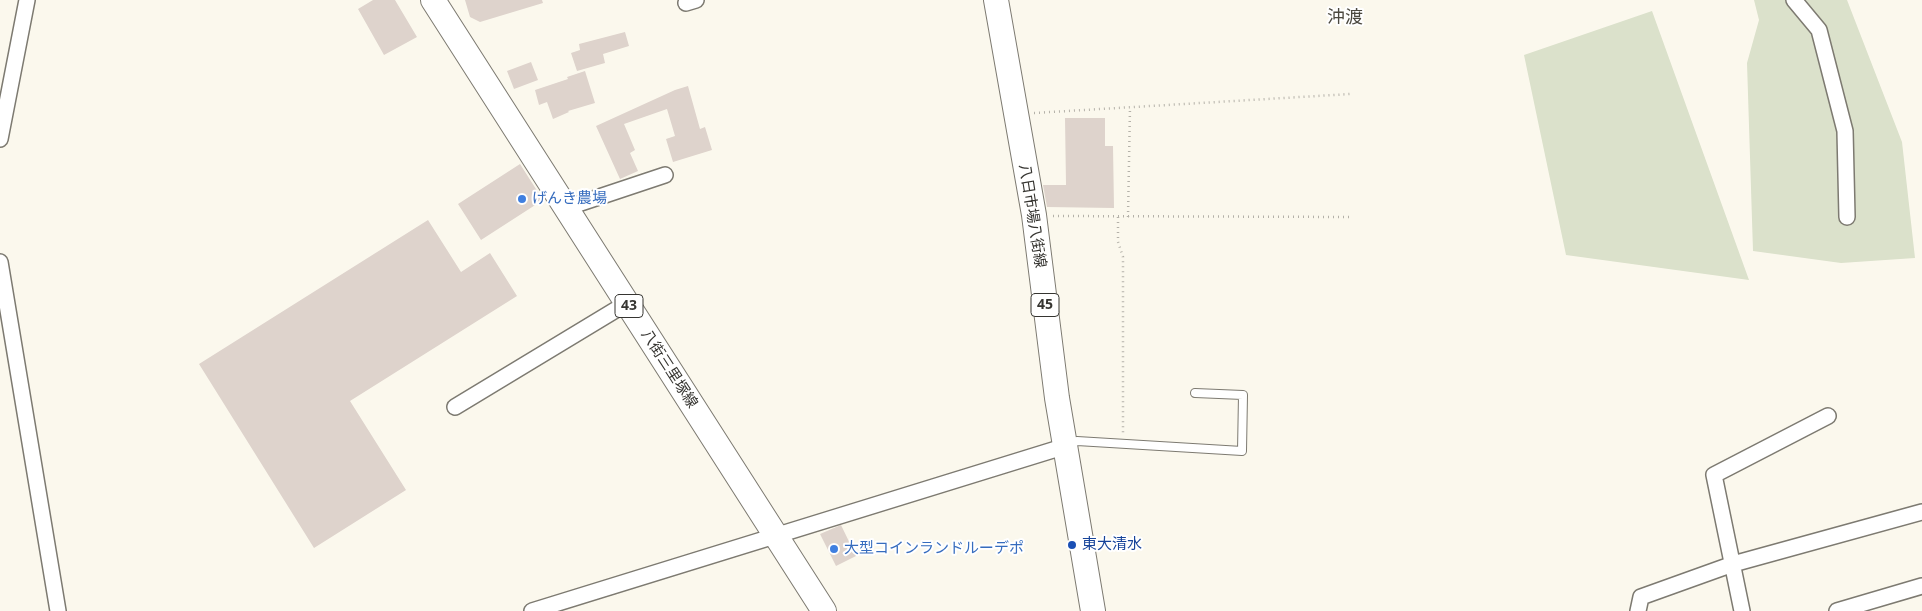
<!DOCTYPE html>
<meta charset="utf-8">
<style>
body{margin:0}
canvas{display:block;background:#fbf8ed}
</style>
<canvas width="1922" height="611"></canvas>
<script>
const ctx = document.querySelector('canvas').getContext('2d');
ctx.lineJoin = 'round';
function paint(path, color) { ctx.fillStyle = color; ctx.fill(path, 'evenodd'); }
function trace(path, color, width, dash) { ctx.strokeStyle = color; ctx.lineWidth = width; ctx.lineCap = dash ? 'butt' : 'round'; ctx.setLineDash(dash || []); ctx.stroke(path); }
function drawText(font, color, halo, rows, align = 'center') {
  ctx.font = font + ' "Open Sans","Noto Sans JP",sans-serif'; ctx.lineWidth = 4; ctx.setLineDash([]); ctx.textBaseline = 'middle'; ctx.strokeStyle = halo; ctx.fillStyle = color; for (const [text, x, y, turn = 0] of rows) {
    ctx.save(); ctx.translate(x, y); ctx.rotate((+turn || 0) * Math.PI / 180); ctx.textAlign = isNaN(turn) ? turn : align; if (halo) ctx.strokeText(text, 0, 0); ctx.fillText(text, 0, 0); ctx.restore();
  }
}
const green = new Path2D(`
 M1754 0H1847L1902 142 1915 258 1841 263 1753 251 1747 63 1759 20Z
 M1652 11 1749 280 1566 255 1524 55Z`);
const building = new Path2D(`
 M373 0H395L417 37 384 55 358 9Z
 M465 0H542L543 3 480 22 470 17Z
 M625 32 629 46 603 54 605 63 577 71 571 53 580 50 579 44Z
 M531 62 538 80 514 89 507 71Z
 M585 71 595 103 568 111 569 112 553 119 547 102 539 105 535 90 568 79 567 77Z
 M688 86 700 129 705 127 712 150 673 162 666 139 675 136 667 109 624 124 635 150 630 153 638 171 620 179 596 126 675 90Z
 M1065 118H1105V146H1113L1114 208 1047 207 1043 185H1066Z
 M520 164 543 200 481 240 458 204Z
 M428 220 461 272 490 253 517 296 350 401 406 490 314 548 199 364Z
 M841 525 856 556 836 566 820 534Z`);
const path = new Path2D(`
 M1034 113 1350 94
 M1053 216 1351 217
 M1118 217V242L1123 257V434
 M1128 217 1130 107`);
const lane = new Path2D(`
 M1067 445 1077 441 1242 451 1243 395 1195 393`);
const street = new Path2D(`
 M1794 0 1819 30 1845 131 1847 217
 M686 3 696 0
 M0 139 27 0
 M566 208 665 175
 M0 262 58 611
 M455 407 627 303
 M532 611 1066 446
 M1638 611 1641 597 1733 564 1922 512
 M1742 611 1714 475 1828 416
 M1837 611 1922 586`);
const primary = new Path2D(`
 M433 0 824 611
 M996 0 1034 215 1057 398 1093 611`);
const markers = [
 [522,199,5,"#3f7fe0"],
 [1072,545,5,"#1a4fb4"],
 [834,549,5,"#3f7fe0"]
];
const shields = [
 [1045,305,28],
 [629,306,28]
];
const shieldNames = [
 ["45",1045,305],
 ["43",629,306]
];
const shopNames = [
 ["げんき農場",532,199],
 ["大型コインランドルーデポ",844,549]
];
const streetNames = [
 ["八日市場八街線",1032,216,81],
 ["八街三里塚線",669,369,57]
];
const transitNames = [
 ["東大清水",1082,545]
];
const quarterNames = [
 ["沖渡",1345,18]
];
paint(green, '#dbe1cb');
paint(building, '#ded3cc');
trace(lane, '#7d7a71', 10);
trace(street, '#7d7a71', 18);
trace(primary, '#7d7a71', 26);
trace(path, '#b4b1a9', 2.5, [1, 4]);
trace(lane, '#fff', 8);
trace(street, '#fff', 15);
trace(primary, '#fff', 24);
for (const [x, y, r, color] of markers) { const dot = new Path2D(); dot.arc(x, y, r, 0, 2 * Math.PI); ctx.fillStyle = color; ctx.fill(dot); trace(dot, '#fff', 2); }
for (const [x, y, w] of shields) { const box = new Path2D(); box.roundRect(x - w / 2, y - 11.5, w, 23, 4); ctx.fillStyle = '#fff'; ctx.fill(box); trace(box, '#363531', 1); }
drawText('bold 14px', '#363531', null, shieldNames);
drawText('15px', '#366cbe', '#fff', shopNames, 'left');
drawText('15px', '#363531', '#fff', streetNames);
drawText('15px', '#164399', '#fff', transitNames, 'left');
drawText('18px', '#4b483f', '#fff', quarterNames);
</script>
